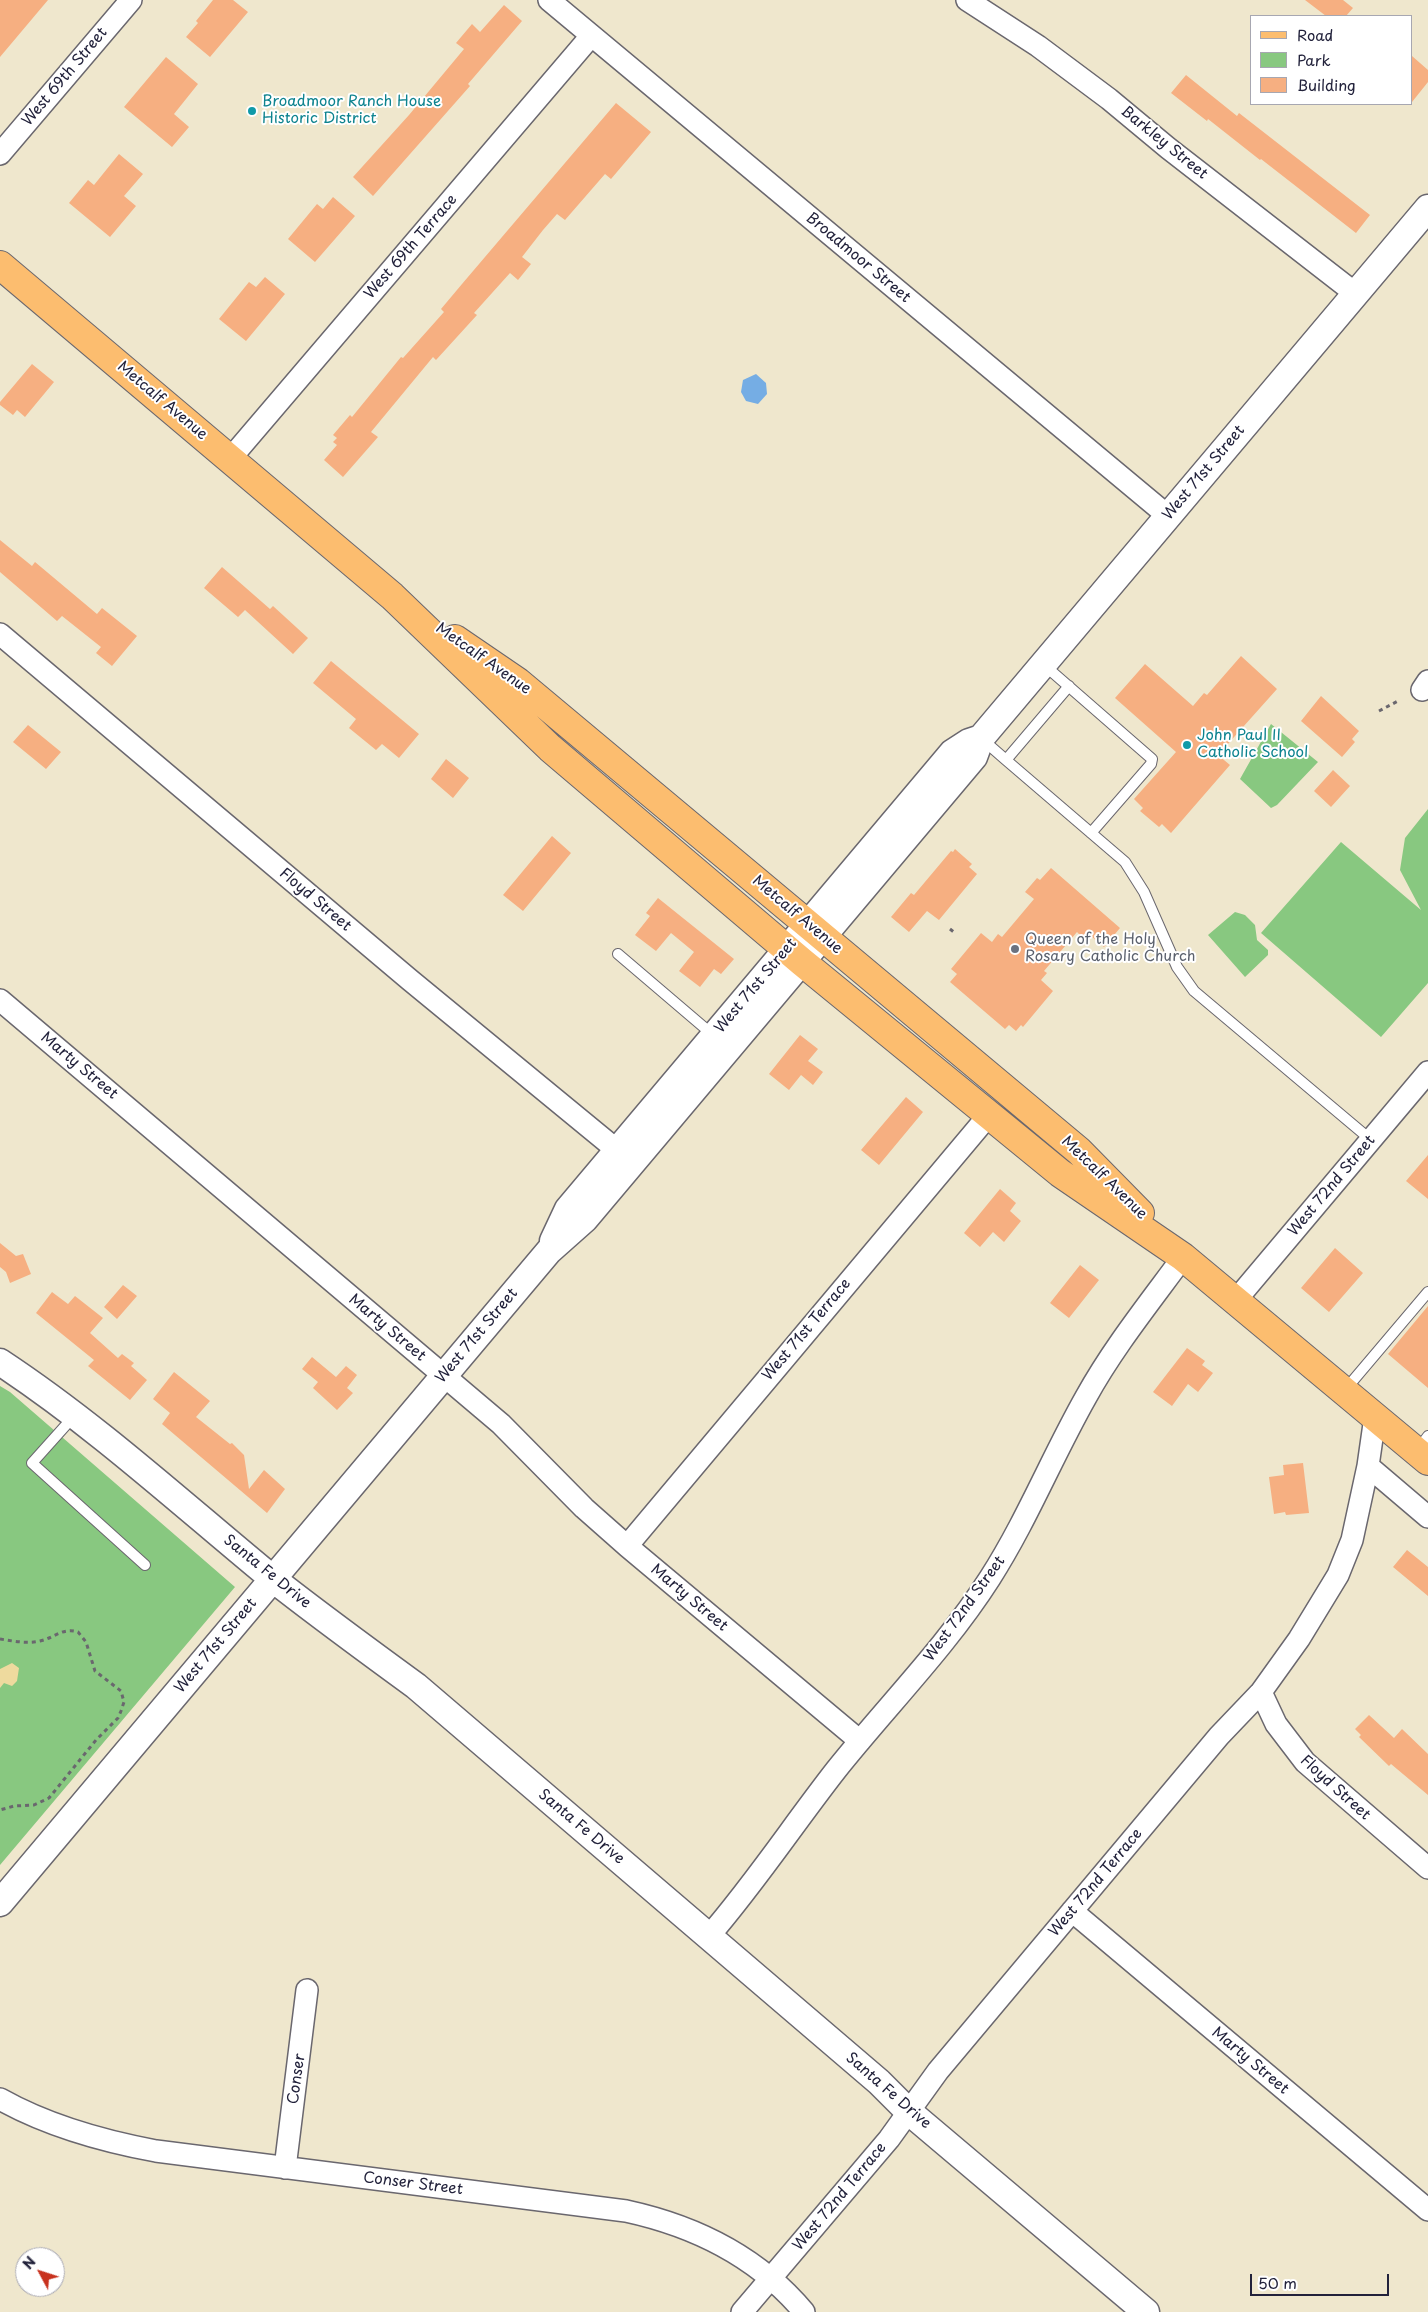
<!DOCTYPE html>
<style>
body{margin:0}
#map{position:relative;width:1428px;height:2312px;overflow:hidden;background:#efe7cd;font-family:"Playpen Sans",sans-serif}
canvas{display:block}
.legend{position:absolute;left:1250px;top:15px;width:162px;height:90px;box-sizing:border-box;background:#fff;border:1px solid #a7a7b1;margin:0;padding:6px 9px;list-style:none;font-size:15px;color:#22223b}
.legend li{display:flex;align-items:center;gap:10px;height:25px}
.legend b{width:25px;border:1px solid #a7a7b1}
.north{position:absolute;left:15px;top:2247px;width:50px;height:50px;box-sizing:border-box;background:#fff;border:1px solid #a7a7b1;border-radius:50%;rotate:310deg;font-size:14px;font-weight:700;line-height:20px;text-align:center;color:#22223b}
.north::after{content:'';display:block;margin:auto;width:18px;height:22px;background:#c8321e;clip-path:polygon(50% 0,100% 100%,50% 72%,0 100%)}
.scale{position:absolute;left:1250px;top:2274px;width:139px;height:22px;box-sizing:border-box;border:2px solid #22223b;border-top:0;padding-left:6px;font-size:15px;line-height:18px;white-space:nowrap;color:#22223b;-webkit-text-stroke:4px #fff;paint-order:stroke}
</style>
<div id="map">
<canvas width="1428" height="2312"></canvas>
<ul class="legend">
<li><b style="height:6px;background:#fcbd6f"></b>Road</li>
<li><b style="height:14px;background:#88c880"></b>Park</li>
<li><b style="height:14px;background:#f6af81"></b>Building</li>
</ul>
<div class="north">N</div>
<div class="scale">50 m</div>
</div>
<script>
const ctx = document.querySelector('canvas').getContext('2d');
ctx.lineJoin = 'round';
function paint(path, color) { ctx.fillStyle = color; ctx.fill(path, 'evenodd'); }
function trace(path, color, width, dash) { ctx.strokeStyle = color; ctx.lineWidth = width; ctx.lineCap = dash ? 'butt' : 'round'; ctx.setLineDash(dash || []); ctx.stroke(path); }
function drawText(font, color, halo, rows, align = 'center') {
  ctx.font = font + ' "Playpen Sans",sans-serif'; ctx.lineWidth = 4; ctx.setLineDash([]); ctx.textBaseline = 'middle'; ctx.strokeStyle = halo; ctx.fillStyle = color; for (const [text, x, y, turn = 0] of rows) {
    ctx.save(); ctx.translate(x, y); ctx.rotate((+turn || 0) * Math.PI / 180); ctx.textAlign = isNaN(turn) ? turn : align; if (halo) ctx.strokeText(text, 0, 0); ctx.fillText(text, 0, 0); ctx.restore();
  }
}
const green = new Path2D(`
 M1271 724 1318 762 1277 805 1271 808 1240 779Z
 M1428 809V983L1381 1037 1261 933 1341 842 1421 910 1400 870 1405 838Z
 M1235 912 1245 915 1255 925 1257 940 1268 950V955L1245 977 1208 935Z
 M0 1386 10 1392 235 1587 0 1865Z`);
const sand = new Path2D(`
 M12 1663 19 1668 17 1681 12 1686 4 1683 0 1688V1669Z`);
const water = new Path2D(`
 M756 374 766 383 767 394 758 404 746 401 741 392 743 380Z`);
const building = new Path2D(`
 M0 0H48L0 57Z
 M213 0H233L248 12 210 57 186 37 198 23 196 21Z
 M1305 0H1343L1353 8 1346 16H1326Z
 M504 5 522 21 468 84 470 86 373 196 353 177 409 115 464 49 456 43 472 24 480 32Z
 M1412 56 1428 70V82L1412 102Z
 M166 57 198 84 174 114 189 127 172 147 124 107Z
 M1186 75 1237 116 1239 113 1370 215 1356 233 1261 159 1260 160 1208 119 1207 121 1171 93Z
 M616 103 651 132 611 179 605 174 565 220 557 214 543 230 522 257 531 264 518 280 510 273 474 313 477 315 436 360 433 357 371 432 378 437 343 477 324 460 337 445 333 442 337 438 333 435 350 415 352 417 401 357 403 358 444 312 441 309 462 284Z
 M119 154 143 174 124 196 136 206 110 237 69 203 88 180 94 185Z
 M333 197 355 216 315 262 288 239 317 204 323 209Z
 M265 277 285 294 246 341 219 319 249 282 256 287Z
 M32 364 54 382 25 417 17 410 13 415 0 405V402Z
 M0 540 32 566 35 562 97 614 102 608 137 636 112 666 96 653 101 647 62 616 57 621 0 572Z
 M222 567 270 609 273 606 308 638 293 654 245 610 238 617 204 588Z
 M1241 656 1277 689 1218 755 1230 765 1171 833 1162 824 1159 827 1140 811 1143 808 1134 799 1176 752 1115 698 1145 664 1193 706 1204 693 1207 695Z
 M331 661 419 734 399 758 382 744 376 750 349 728 356 719 313 683Z
 M1321 696 1359 731 1352 739 1355 742 1342 757 1301 721Z
 M28 725 61 752 46 769 13 742Z
 M446 759 469 778 453 798 431 779Z
 M1333 770 1350 786 1331 807 1314 791Z
 M552 836 571 853 523 911 503 895Z
 M955 849 972 864 969 867 977 874 939 920 927 911 909 932 891 917 911 893 914 895 951 851 953 852Z
 M1051 868 1120 928 1104 947 1086 932 1082 937 1077 932 1044 971 1047 973 1041 980 1053 991 1023 1027 1021 1025 1016 1031 1009 1025 1005 1029 950 982 957 974 951 969 981 933 992 942 998 934 1002 937 1034 899 1025 892 1037 878 1040 880Z
 M658 898 734 959 721 974 714 969 700 987 679 971 694 952 671 933 656 951 635 935 650 916 646 913Z
 M800 1035 818 1049 808 1061 823 1072 813 1085 801 1075 789 1090 769 1074Z
 M906 1097 923 1112 879 1165 861 1150Z
 M1428 1155V1199L1406 1181Z
 M1000 1189 1016 1203 1010 1211 1021 1221 1004 1242 993 1232 980 1247 964 1233Z
 M0 1243 16 1256 23 1254 31 1274 10 1283 6 1272 0 1267Z
 M1335 1248 1363 1273 1329 1312 1301 1288Z
 M1080 1265 1099 1280 1069 1318 1050 1303Z
 M123 1285 137 1296 117 1319 104 1307Z
 M52 1292 68 1304 75 1296 103 1318 90 1333 118 1358 122 1354 134 1363 131 1366 147 1380 130 1400 88 1366 94 1360 36 1313Z
 M1428 1306V1388L1388 1354Z
 M1187 1348 1205 1361 1202 1365 1213 1373 1198 1392 1188 1384 1172 1406 1153 1392Z
 M312 1357 336 1377 346 1366 357 1375 347 1388 353 1393 337 1410 313 1388 318 1382 302 1369Z
 M174 1372 210 1401 196 1417 230 1444 232 1443 244 1455 249 1489 264 1470 285 1489 267 1513 162 1424 170 1413 153 1399Z
 M1303 1463 1309 1513 1286 1515 1285 1512 1274 1514 1269 1477 1284 1475 1283 1465Z
 M1407 1550 1428 1567V1596L1393 1567Z
 M1369 1715 1394 1738 1402 1729 1428 1754V1795L1391 1764 1389 1766 1359 1737 1361 1735 1355 1729Z`);
const path = new Path2D(`
 M1379 711 1398 701
 M950 929 955 933
 M1126 951 1129 954
 M0 1639C13 1641 27 1644 40 1641 54 1638 63 1627 78 1632L86 1642 95 1671 121 1691 124 1702 121 1711 118 1718 96 1740 49 1798 34 1805 14 1806 0 1810`);
const service = new Path2D(`
 M1043 664 1152 759 1151 764 1091 833
 M982 739 1006 760 1069 686
 M1006 760 1125 862 1144 892 1177 967 1194 991 1371 1140
 M618 954 713 1035
 M1345 1390 1428 1292
 M75 1415 32 1463 145 1565
 M1417 1451 1428 1436`);
const minor = new Path2D(`
 M549 0 1168 516
 M967 0 1038 46 1109 99 1168 148 1356 294
 M0 154 131 0
 M230 459 591 36
 M0 634 410 980 629 1160
 M1422 690 1428 681
 M0 1000 501 1424 584 1508 627 1546 860 1741
 M1236 1300 1428 1072
 M1368 1466 1428 1517
 M627 1546 988 1116
 M1261 1692 1276 1724 1305 1762 1428 1868
 M1072 1911 1428 2210
 M709 1936C755 1883 793 1825 836 1770 887 1706 946 1647 990 1578 1027 1520 1052 1457 1086 1397 1113 1348 1150 1302 1183 1257
 M0 2099C48 2126 102 2141 156 2151L626 2211C695 2226 758 2257 804 2312
 M285 2168 307 1990
 M742 2312 889 2139 938 2071 1219 1736 1261 1692 1299 1639 1338 1575 1352 1540 1368 1466 1375 1417`);
const tertiary = new Path2D(`
 M553 1241 568 1209 952 753 969 742 981 738
 M0 1362C97 1426 183 1505 273 1579 320 1616 368 1651 416 1686L879 2082 908 2111 1146 2312
 M0 1903 549 1251 585 1219 974 757 981 738 1428 208`);
const primary = new Path2D(`
 M0 265 392 596 550 748 802 962 1060 1173 1183 1257 1428 1461
 M455 639 518 682 1079 1151 1140 1213`);
const markers = [
 [252,111,5,"#0f9aa8"],
 [1187,745,5,"#0f9aa8"],
 [1015,949,5,"#6b7280"]
];
const streetNames = [
 ["West 69th Street",65,77,-50],
 ["Barkley Street",1164,143,39],
 ["West 69th Terrace",411,247,-49],
 ["Broadmoor Street",858,258,40],
 ["Metcalf Avenue",162,401,40],
 ["West 71st Street",1204,473,-50],
 ["Metcalf Avenue",483,659,35],
 ["Floyd Street",315,900,40],
 ["Metcalf Avenue",797,915,40],
 ["West 71st Street",756,986,-50],
 ["Marty Street",79,1066,40],
 ["Metcalf Avenue",1104,1178,44],
 ["West 72nd Street",1332,1186,-50],
 ["Marty Street",387,1328,40],
 ["West 71st Terrace",807,1330,-50],
 ["West 71st Street",477,1336,-50],
 ["Santa Fe Drive",267,1572,39],
 ["Marty Street",689,1598,40],
 ["West 72nd Street",965,1609,-54],
 ["West 71st Street",216,1646,-50],
 ["Floyd Street",1335,1788,42],
 ["Santa Fe Drive",581,1827,40],
 ["West 72nd Terrace",1096,1883,-50],
 ["Marty Street",1250,2061,40],
 ["Conser",297,2079,-82],
 ["Santa Fe Drive",888,2091,41],
 ["Conser Street",413,2184,7],
 ["West 72nd Terrace",840,2197,-50]
];
const cultureNames = [
 ["Broadmoor Ranch House",262,102],
 ["Historic District",262,119],
 ["John Paul II",1197,736],
 ["Catholic School",1197,753]
];
const worshipNames = [
 ["Queen of the Holy",1025,940],
 ["Rosary Catholic Church",1025,957]
];
paint(green, '#88c880');
paint(sand, '#eeda9e');
paint(water, '#75ade4');
paint(building, '#f6af81');
trace(service, '#6a676e', 12);
trace(minor, '#6a676e', 24);
trace(tertiary, '#6a676e', 29);
trace(primary, '#6a676e', 30);
trace(path, '#6a676e', 3, [4, 4]);
trace(service, '#fff', 10);
trace(minor, '#fff', 21);
trace(tertiary, '#fff', 26);
trace(primary, '#fcbd6f', 28);
for (const [x, y, r, color] of markers) { const dot = new Path2D(); dot.arc(x, y, r, 0, 2 * Math.PI); ctx.fillStyle = color; ctx.fill(dot); trace(dot, '#fff', 2); }
drawText('15px', '#22223b', '#fff', streetNames);
drawText('15px', '#0d838f', '#fff', cultureNames, 'left');
drawText('15px', '#5b616d', '#fff', worshipNames, 'left');
</script>
